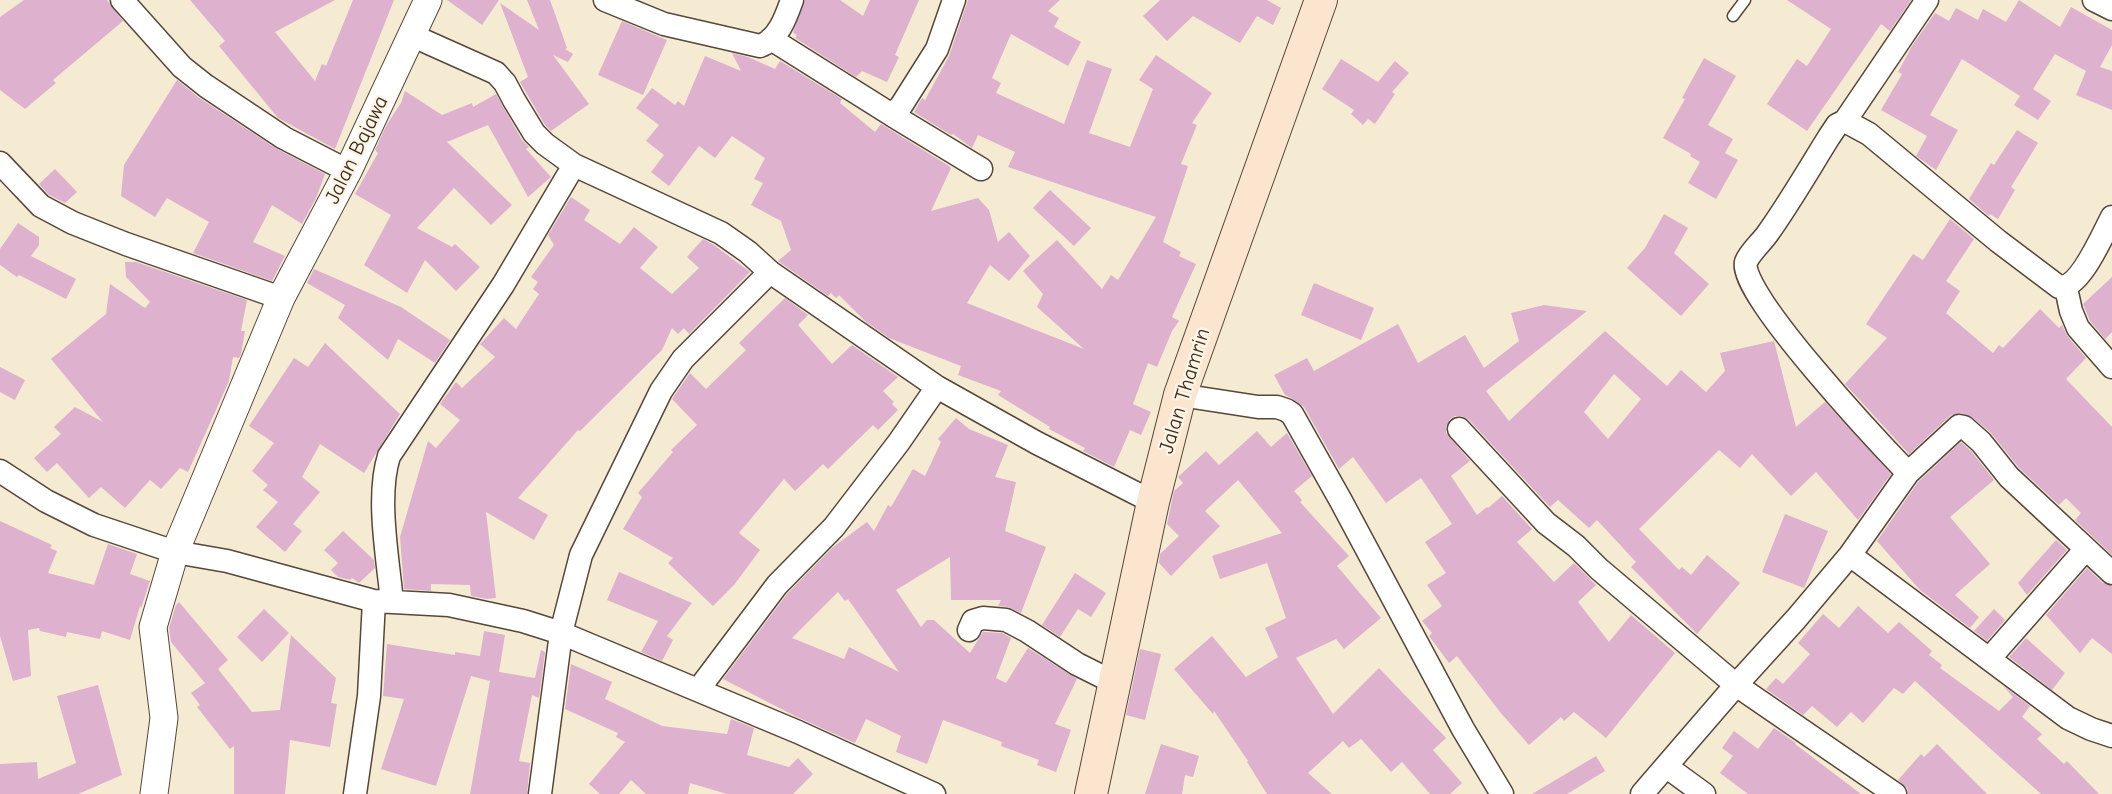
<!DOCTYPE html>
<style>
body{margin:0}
canvas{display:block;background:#f4ebd2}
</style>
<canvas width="2112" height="794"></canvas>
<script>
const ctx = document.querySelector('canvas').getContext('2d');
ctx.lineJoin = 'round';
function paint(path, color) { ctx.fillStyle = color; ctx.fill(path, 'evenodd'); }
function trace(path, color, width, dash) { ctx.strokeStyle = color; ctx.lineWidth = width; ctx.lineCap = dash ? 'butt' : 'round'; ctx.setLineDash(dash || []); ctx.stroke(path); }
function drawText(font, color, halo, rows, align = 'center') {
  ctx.font = font + ' "Comic Neue",sans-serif'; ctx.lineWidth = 5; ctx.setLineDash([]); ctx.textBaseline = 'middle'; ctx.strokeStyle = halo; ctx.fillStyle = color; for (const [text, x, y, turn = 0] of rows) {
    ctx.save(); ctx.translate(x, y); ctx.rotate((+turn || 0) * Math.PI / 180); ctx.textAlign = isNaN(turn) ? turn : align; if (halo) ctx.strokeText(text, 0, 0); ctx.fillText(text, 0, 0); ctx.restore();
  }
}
const building = new Path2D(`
 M24 0H107L123 21 53 80 56 83 25 109 0 90V17Z
 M190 0H335L275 32 315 81 322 64 326 66 353 0H394L335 149 278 118 219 46 225 41Z
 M447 0H499L482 25Z
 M527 0H550L567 48 565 49 573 54 568 62 553 55 589 104 551 131 545 125 520 82 528 77 500 3 539 30Z
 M805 0H840L863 16 870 0H919L895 55 899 57 887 82 862 71 856 77 795 38 797 36 793 32Z
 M968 0H1060L1048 11 1059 18 1054 27 1081 42 1068 66 1011 34 992 78 1001 83 996 93 1064 124 1087 60 1112 69 1089 133 1130 147 1153 89 1139 80 1156 55 1212 93 1192 123 1197 125 1181 164 1188 166 1163 242 1181 252 1179 256 1196 264 1172 317 1179 321 1172 331 1157 367 1148 363 1133 404 1151 412 1141 435 1130 430 1114 467 1083 451 1085 448 1049 429 1050 427 998 395 1001 391 958 375 961 366 889 338 866 322 839 295 836 298 831 293 828 296 778 261 791 250 781 221 751 205 763 183 754 179 765 158 732 136 715 158 699 146 669 186 651 172 664 155 646 141 659 125 636 108 652 88 675 105 678 101 684 106 705 56 741 71 732 53 748 57 775 69 780 61 842 99 840 103 875 132 881 124 949 166 951 168 931 211 978 198 989 210 998 242 1009 232 1030 256 1009 281 990 265 967 303 1084 349 1037 307 1043 294 1023 271 1057 240 1102 289 1111 275 1118 280 1156 217 1008 167 1015 152 978 135 972 148 953 134 951 135 914 112 922 98 925 100 949 56Z
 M1160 0H1267L1281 8 1273 25 1257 16 1240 43 1193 16 1167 41 1143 16Z
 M1787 0H1911L1890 31 1881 24 1807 131 1767 104 1797 59 1807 66 1831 29Z
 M2019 0 2060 27 2071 7 2112 30V45L2100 67 2112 71V110L2076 95 2086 71 2055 54 2033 89 2051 101 2038 120 2014 105 2020 96 1962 59 1930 115 1958 130 1936 170 1916 156 1927 136 1881 110 1902 74 1898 72 1912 46 1935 13 1949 21 1956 8 1978 20 1983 9 2006 22Z
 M622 21 667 40 643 95 598 75Z
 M1704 58 1736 76 1708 125 1733 139 1725 153 1738 160 1716 199 1688 183 1700 162 1690 156 1691 154 1663 138 1685 99 1682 98Z
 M1341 59 1378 82 1395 61 1409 73 1392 92 1395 94 1375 124 1368 119 1363 125 1351 114 1354 110 1322 89Z
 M177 80 198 97 277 149 325 174 316 198 302 224 272 205 253 242 285 256 272 281 193 253 209 222 167 198 155 217 121 196 124 165Z
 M405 91 442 115 472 103 473 107 496 94 522 140 529 147 526 149 551 177 528 197 488 125 447 142 512 205 491 225 454 188 417 228 452 247 455 244 480 267 456 291 425 260 407 293 364 265 391 215 355 194 378 153 375 150 387 124 401 103Z
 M2017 130 2038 143 2011 187 2015 190 1998 219 1990 214 1989 216 1969 199 1991 163 1994 165Z
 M55 169 77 192 65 203 49 195 39 184Z
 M1050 190 1091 228 1074 246 1033 208Z
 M571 197 590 210 584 220 620 244 634 227 658 247 640 268 672 294 699 268 687 257 703 239 714 245 750 272 689 334 684 328 678 334 672 328 662 350 580 431 578 430 518 498 548 515 534 540 486 512 496 598 487 599 471 596 470 585 431 584V591L404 589 400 537 428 441 436 448 460 420 440 404 456 382 462 388 495 357 480 344 504 318 516 329 539 294 533 289 538 282 531 277 554 245 548 235Z
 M1664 214 1688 228 1674 253 1709 284 1681 316 1627 268 1645 248Z
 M1950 219 1974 239 1946 281 1960 291 1946 313 1993 353 1999 345 2003 348 2040 309 2059 328 2062 325 2068 337 2086 358 2066 379 2112 427V555L2075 520 2081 513 2066 498 2059 505 2019 468 1991 433 1972 417 1961 413 1950 416 1909 454 1845 384 1887 338 1866 324 1913 254 1923 260Z
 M18 223 39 237V245L31 256 76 279 66 299 19 275 17 277 0 265V249Z
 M125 262H136L247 300 241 331H245L241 354 239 358 233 357 229 381 188 472 180 468 161 489 150 480 125 508 101 487 89 498 57 463 47 472 34 458 61 434 54 427 75 407 103 422 51 359 106 314 110 284 145 308 150 302 126 277Z
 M314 269 401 307 450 340 435 363 398 339 388 360 338 318 345 305 307 283Z
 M2112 277V332L2105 339 2090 321 2083 304Z
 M1314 283 1374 308 1361 340 1301 315Z
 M785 298 808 315 798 325 832 364 852 345 898 377 883 391 894 402 892 404 898 410 878 430 873 425 828 469 823 464 795 491 784 479 739 533 760 550 734 585 713 606 668 563 673 558 623 529 642 497 638 493 673 452 671 450 697 425 672 399 690 373 706 389 746 350 739 343Z
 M1544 305 1587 311 1486 391 1509 421 1605 331 1667 386 1681 370 1706 392 1725 371 1720 353 1774 341 1796 427 1825 402 1891 474 1858 520 1816 472 1791 496 1752 454 1740 468 1719 450 1639 529 1679 570 1682 567 1691 575 1707 555 1740 583 1697 634 1631 567 1636 562 1597 520 1589 528 1558 500 1550 507 1469 420 1462 416H1455L1450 419 1446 426V433L1470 461 1451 476 1477 515 1487 507 1488 508 1502 496 1532 529 1517 542 1554 582 1574 563 1596 585 1578 602 1609 642 1631 615 1675 653 1606 738 1574 712 1564 721 1561 717 1529 745 1500 712 1457 656 1449 663 1429 636 1432 633 1422 621 1442 606 1427 585 1446 573 1425 542 1452 524 1421 478 1386 503 1353 457 1339 469 1304 407 1293 399 1285 395 1274 375 1307 358 1314 371 1398 324 1418 363 1465 335 1484 368 1519 341 1511 313ZM1614 374 1641 399 1608 439 1584 412Z
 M325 343 400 414 364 473 320 444 302 477 320 492 293 524 302 531 285 552 256 527 278 502 263 490 268 485 252 471 274 443 249 426 294 358 308 367Z
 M0 367 25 380 15 400 0 392Z
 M956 418 969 429 1008 445 995 477 1016 482 1005 531 1046 547 1021 613 1008 607 998 606 1001 600H951L950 557 896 590 921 627 927 620H934L970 653 983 632 1002 633 1011 638 996 678 1006 683 1028 648 1077 679 1055 724 1071 730 1056 772 1037 765 1039 760 1001 746 1002 742 943 720 927 764 896 752 901 736 866 719 855 743 797 717 723 679 787 594 833 547 867 522 874 531 888 505 891 507 913 469 925 476 941 442 938 439ZM838 592 845 601 848 599 899 672 849 647 844 659 792 638Z
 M1257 431 1271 447 1287 433 1312 476 1294 491 1302 500 1300 502 1349 556 1337 566 1381 618 1344 649 1336 639 1296 658 1333 714 1379 668 1446 738 1433 750 1462 783 1450 794H1430L1402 762 1391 772 1361 739 1349 748 1343 741 1308 773 1332 794H1267L1247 762 1248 761 1214 711 1213 714 1174 669 1212 636 1246 677 1278 657 1265 628 1286 618 1267 563 1220 579 1212 556 1282 533 1238 480 1205 511 1220 526 1171 576 1159 563 1160 554 1179 536 1167 524 1174 491 1183 483 1178 477 1206 451 1219 465Z
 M1961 442 1971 451 1994 480 1950 517 1990 564 1955 595 1979 617 1970 628 1920 590 1877 541 1918 482Z
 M1785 514 1828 531 1804 588 1762 572Z
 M0 521 52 545 50 548 57 551 48 573 94 585 108 544 137 554 130 574 150 581 141 608 140 606 130 640 102 631 100 639 67 632 66 637 40 631 39 628 28 630 31 676 13 681 0 636Z
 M343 531 374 560 375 568 359 583 352 578 350 580 338 577 331 570 338 563 324 550Z
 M2056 540 2067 550 2027 595 2018 583Z
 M2087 568 2103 583 2112 586V654L2092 638 2080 653 2046 615Z
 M619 572 692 603 667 636 673 640 662 661 641 652 658 621 607 600Z
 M1075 573 1106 593 1091 617 1078 609 1060 637 1042 625Z
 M179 602 228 660 218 669 252 712 280 710 291 635 336 678 331 703 337 704 330 747 290 740 285 794H234V746L230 749 197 707 200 705 191 693 205 683 171 642 169 628 176 605Z
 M1858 606 1888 633 1899 622 1932 651 1929 655 1942 665 1940 668 1999 711 2013 697 2003 686 2030 706 2022 717 2042 734 2037 739 2064 764 2067 761 2099 794H2041L1915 681 1903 694 1894 688 1863 723 1851 712 1837 727 1812 706 1803 715 1766 689 1776 678 1783 684 1810 654 1798 643 1823 614 1839 628Z
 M264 609 289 633 262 662 237 637Z
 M1994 609 2005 620 1987 641 1974 631Z
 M484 631 505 635 499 672 535 678 541 650 545 652 539 698 532 695 519 761 530 763 527 794H470L490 681 471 676 436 786 381 769 404 699 383 696 387 644 455 655V652L480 656Z
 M2026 638 2065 673 2052 690 2009 657Z
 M1140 649 1161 654 1145 720 1126 715Z
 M571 664 612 682 605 699 662 726 727 734 731 719 754 728 747 755 789 767 798 758 813 774 793 794H727L690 783 688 794H646L631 780 619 794H600L589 784 625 742 616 737 618 733 565 709Z
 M98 685 122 775 78 794H0V764L37 762 38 779 76 763 57 696Z
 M1774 728 1796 743 1795 744 1861 794H1748L1720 773 1733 756 1722 748 1734 731 1758 749Z
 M1161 744 1199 756 1193 777 1185 775 1182 794H1145Z
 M1937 744 1987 794H1908L1907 788 1898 780 1921 754 1924 757Z
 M1596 756 1605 771 1567 794H1532Z`);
const service = new Path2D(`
 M1733 16 1745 0`);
const minor = new Path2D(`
 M122 0 182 67 206 86 284 138 348 171
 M605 0 664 24 760 46C778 40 786 17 792 0
 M2094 0 2112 9
 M411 35 496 73 505 83 514 100 534 133 545 144 574 165
 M771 39 892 115 901 106 937 49 954 0
 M892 115 981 169
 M1845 121 1869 134 1998 241 2059 287C2080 289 2103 234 2112 217
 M0 163 41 206 73 223 126 244 281 298
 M2066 288 2071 311 2078 328 2112 367
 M1180 395 1258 407H1277L1286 410 1292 414 1341 501 1463 729 1502 794
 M1459 429 1546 523 1576 546 1599 569 1736 685 1895 794
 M0 471 46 501 94 525 175 552 227 561 374 601 449 605 523 621 561 633 798 732 934 794
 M1908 473C1882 446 1737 292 1746 262 1750 252 1762 242 1768 233 1790 202 1809 169 1829 137L1837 125 1845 121 1927 0
 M1850 555 2068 718 2091 729 2112 736
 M392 602C388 559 376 497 389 456L503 285 574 165 721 233 748 252 770 272 937 387 1037 443 1153 502
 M969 630 973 621 983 618 1006 620 1027 631 1077 664 1115 683
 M1989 659 2085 550
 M698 690 777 585 834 527 899 442 937 387
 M1667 767 1704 794
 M355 794 369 696 374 601
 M540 794 561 633 581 555 661 391 683 359 770 272
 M1642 794 1736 685 1796 619 1850 555 1908 473 1959 426 1964 427 1981 442 2009 477 2112 573`);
const tertiary = new Path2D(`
 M154 794 164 718 153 627 175 552 281 298 348 171 428 0`);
const secondary = new Path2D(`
 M1091 794 1153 502 1180 395 1321 0`);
const streetNames = [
 ["Jalan Bajawa",357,150,-64],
 ["Jalan Thamrin",1185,391,-73]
];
paint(building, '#deb1cf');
trace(service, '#574739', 13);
trace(minor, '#574739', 25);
trace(tertiary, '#574739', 29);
trace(secondary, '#574739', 34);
trace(service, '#fff', 10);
trace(minor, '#fff', 22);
trace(tertiary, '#fff', 27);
trace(secondary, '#fbe5cf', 32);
drawText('21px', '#3b2a1e', '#fcf5e5', streetNames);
</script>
